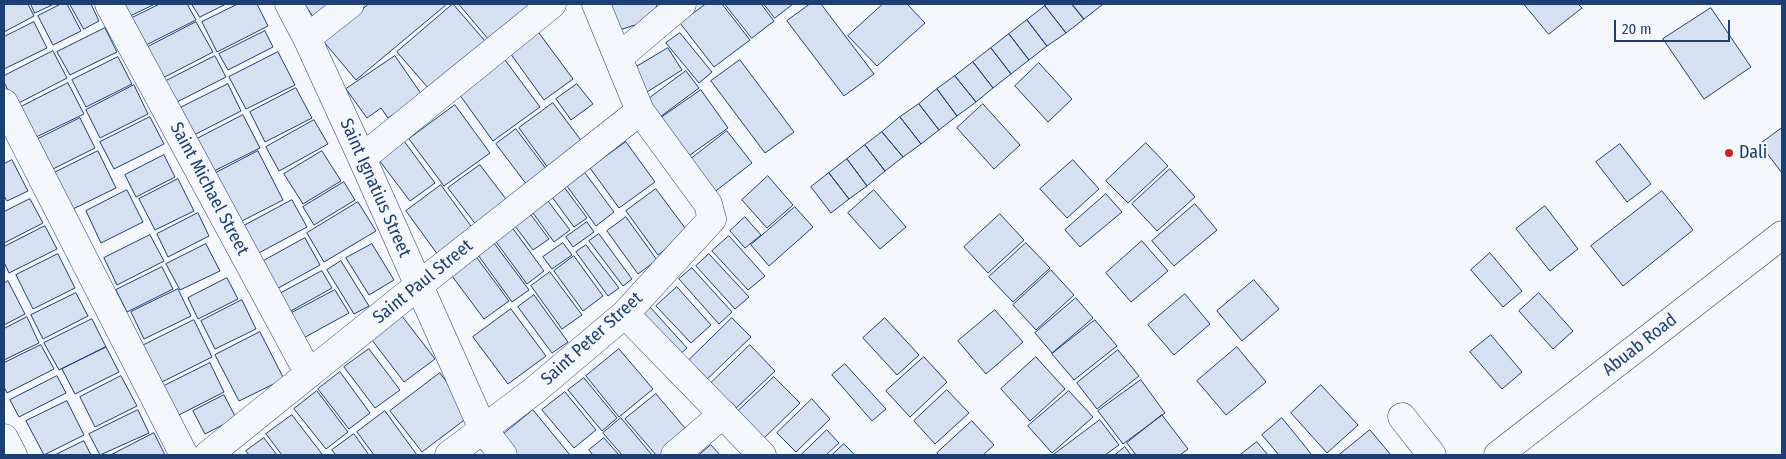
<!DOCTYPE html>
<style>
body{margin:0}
#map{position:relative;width:1786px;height:459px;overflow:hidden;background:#f4f7fb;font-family:"Fira Sans Condensed",sans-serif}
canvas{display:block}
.frame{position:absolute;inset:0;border:5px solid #1d3f73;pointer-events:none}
.scale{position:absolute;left:1614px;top:20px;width:116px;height:22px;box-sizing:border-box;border:2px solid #1d3f73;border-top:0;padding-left:6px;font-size:15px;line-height:18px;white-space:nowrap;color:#1d3f73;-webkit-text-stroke:4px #f4f7fb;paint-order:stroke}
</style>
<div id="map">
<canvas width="1786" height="459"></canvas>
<div class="frame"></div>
<div class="scale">20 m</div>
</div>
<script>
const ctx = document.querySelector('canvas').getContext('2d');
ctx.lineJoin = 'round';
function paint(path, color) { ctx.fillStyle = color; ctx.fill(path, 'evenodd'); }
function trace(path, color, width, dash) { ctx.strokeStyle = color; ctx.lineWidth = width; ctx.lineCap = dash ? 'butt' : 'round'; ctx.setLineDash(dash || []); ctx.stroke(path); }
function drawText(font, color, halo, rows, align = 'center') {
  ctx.font = font + ' "Fira Sans Condensed",sans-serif'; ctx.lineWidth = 4; ctx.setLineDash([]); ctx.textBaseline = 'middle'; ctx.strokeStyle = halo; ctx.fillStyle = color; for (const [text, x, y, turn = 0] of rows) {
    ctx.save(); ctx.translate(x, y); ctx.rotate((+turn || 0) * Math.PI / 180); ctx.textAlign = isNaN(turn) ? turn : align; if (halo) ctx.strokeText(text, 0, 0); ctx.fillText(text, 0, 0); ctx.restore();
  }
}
const building = new Path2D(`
 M4 4H28L34 16 4 32Z
 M31 4H54L35 13Z
 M61 4H67L81 31 53 45 38 16Z
 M70 4H91L99 21 84 29Z
 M124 4H155L130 16Z
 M160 4H187L196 20 146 45 132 18Z
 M192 4H226L200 17Z
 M238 4H257L268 26 217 52 202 22Z
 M305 4H332L313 16Z
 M369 4H447L356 80 324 42Z
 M453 4 485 41 429 89 397 52Z
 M459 4H538L492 43Z
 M600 4H656L660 17 610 33Z
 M706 4H722L750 40 714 67 680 23Z
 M725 4H761L774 21 752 38Z
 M764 4H793L775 18Z
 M810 4H821L874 74 844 96 787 21Z
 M883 4H907L925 23 877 66 848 36Z
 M1048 4H1072L1084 19 1066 33 1045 6Z
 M1072 4H1101L1102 5 1084 19Z
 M1524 4H1578L1582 8 1549 34Z
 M1045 6 1066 33 1047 46 1027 20Z
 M1711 8 1751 67 1704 99 1663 39Z
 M1027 20 1047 46 1029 60 1009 34Z
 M34 22 47 48 4 69V37Z
 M196 22 213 52 159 80 144 49Z
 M105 28 117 52 70 75 57 52Z
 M265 31 273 47 228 70 219 54Z
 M539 33 573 79 544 100 510 53Z
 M680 33 712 72 699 83 666 43Z
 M1009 34 1029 60 1011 74 991 48Z
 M668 48 682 70 647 92 633 69Z
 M991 48 1011 74 993 88 973 62Z
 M53 51 67 78 15 105 4 82V76Z
 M278 52 295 85 246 109 229 77Z
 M215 56 226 77 175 103 164 82Z
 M395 56 422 95 388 118 381 108 367 118 346 89Z
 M118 57 132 84 86 107 72 80Z
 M505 60 540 107 493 141 459 94Z
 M740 60 794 132 765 153 711 81Z
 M973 62 993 88 976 102 955 76Z
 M1039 63 1072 99 1048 122 1015 86Z
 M686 71 699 88 660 117 647 100Z
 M955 76 976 102 957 116 937 89Z
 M68 83 84 114 32 139 17 109Z
 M228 84 241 111 194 135 180 108Z
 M577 84 593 104 571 120 556 99Z
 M134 85 148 114 100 138 86 110Z
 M296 88 312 118 265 142 250 112Z
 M937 89 957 116 939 130 919 104Z
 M701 90 728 128 683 160 655 122Z
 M553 103 583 143 548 168 519 128Z
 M919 104 939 130 921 144 900 117Z
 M983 104 1020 145 994 169 957 128Z
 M455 105 490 153 444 186 409 139Z
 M243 115 260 148 210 173 193 141Z
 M150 117 164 144 114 169 100 142Z
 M900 117 921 144 903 157 882 132Z
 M80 118 95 148 47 172 32 142Z
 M314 120 328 144 279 171 266 147Z
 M1782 128V173L1760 144Z
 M516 129 550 174 530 189 496 144Z
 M727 131 752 163 713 193 687 162Z
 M882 132 903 157 885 171 865 145Z
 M404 141 435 183 410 201 379 160Z
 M626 142 655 182 619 208 590 168Z
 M1146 143 1168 166 1128 203 1106 181Z
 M1620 144 1651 184 1627 202 1596 162Z
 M865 145 885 171 867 186 847 159Z
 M98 151 116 188 73 209 54 173Z
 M258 151 283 200 236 224 210 176Z
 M322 151 341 181 303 204 284 174Z
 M164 155 175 177 136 197 125 175Z
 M847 159 867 186 849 199 829 173Z
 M12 160 28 191 7 201 4 196V164Z
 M1073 160 1099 189 1067 218 1040 189Z
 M480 165 509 203 477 226 448 188Z
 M1170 169 1195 197 1157 231 1132 204Z
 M585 173 614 212 596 226 567 186Z
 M829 173 849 199 831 213 811 187Z
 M768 176 793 205 767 228 742 200Z
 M178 179 194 211 155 230 139 199Z
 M344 182 355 200 314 225 303 207Z
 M441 185 473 229 438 255 406 211Z
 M564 187 587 218 574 227 552 197Z
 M656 189 688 232 658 255 626 211Z
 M127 190 143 222 101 243 86 211Z
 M874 190 906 227 880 249 848 213Z
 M1662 191 1693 230 1623 286 1591 246Z
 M1106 194 1122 212 1080 247 1065 230Z
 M30 199 43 223 4 243V212Z
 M292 200 307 227 257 254 242 227Z
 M548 201 570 230 554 242 533 213Z
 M358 202 376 231 324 262 307 233Z
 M1195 204 1217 230 1174 266 1152 241Z
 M1545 206 1578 249 1550 271 1516 229Z
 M795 207 813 227 769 266 751 245Z
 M198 213 209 236 168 257 157 234Z
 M1000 214 1024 240 988 273 964 247Z
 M531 215 549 239 533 250 515 226Z
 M626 217 657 260 638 274 607 231Z
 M745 217 761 235 745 248 730 231Z
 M587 222 594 232 573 247 566 237Z
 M45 226 57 249 9 273 4 262V247Z
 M511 226 544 271 527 284 494 239Z
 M599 234 632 279 623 286 589 241Z
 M150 235 164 261 117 285 104 258Z
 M729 236 765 276 748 290 712 251Z
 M305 238 320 265 273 291 258 264Z
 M1142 241 1168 271 1131 302 1106 273Z
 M494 243 529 290 512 302 478 255Z
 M563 243 572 255 552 269 543 257Z
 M1026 243 1050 268 1013 302 989 277Z
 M206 244 220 271 180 290 166 264Z
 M372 244 394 280 369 295 346 258Z
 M586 245 619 288 608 296 576 252Z
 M1490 253 1522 291 1503 307 1471 270Z
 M58 254 75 288 33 309 16 275Z
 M709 254 749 297 735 309 696 266Z
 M574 256 603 296 583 311 554 271Z
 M477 258 509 301 484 319 452 276Z
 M341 261 369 306 354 314 327 270Z
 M162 267 173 289 127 312 116 290Z
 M692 268 732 312 719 324 679 279Z
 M1051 270 1074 295 1036 330 1013 305Z
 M322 271 332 288 282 316 272 298Z
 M550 272 582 315 562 329 531 286Z
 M227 278 238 299 198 319 188 298Z
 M1254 280 1279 309 1242 341 1217 311Z
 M8 281 25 314 4 325V284Z
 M677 287 711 325 691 343 656 306Z
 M178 289 191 316 144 339 131 312Z
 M335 290 349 313 298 341 284 317Z
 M76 293 88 316 43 339 31 315Z
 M1539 293 1573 331 1553 349 1519 311Z
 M1185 294 1210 324 1174 355 1148 325Z
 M534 295 568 342 552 353 518 307Z
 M1076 298 1093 318 1052 353 1035 333Z
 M242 300 256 329 215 349 201 321Z
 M650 307 687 348 675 359 639 318Z
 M511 309 546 356 508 384 473 337Z
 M995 310 1023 342 986 374 958 341Z
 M402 316 435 359 404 382 372 340Z
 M27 317 39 343 4 360V329Z
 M732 318 751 337 702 384 684 365Z
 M885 318 919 355 897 375 863 338Z
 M92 319 106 347 59 370 44 343Z
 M194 320 212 357 158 384 138 348Z
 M1095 320 1117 346 1074 380 1052 354Z
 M260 332 284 379 239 401 215 355Z
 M1491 335 1522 372 1502 389 1470 352Z
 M41 345 54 369 7 393 4 387V363Z
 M750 345 775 371 733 411 708 386Z
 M106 347 119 372 75 394 62 369Z
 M1237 347 1266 382 1226 415 1197 381Z
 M369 349 400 390 375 408 344 367Z
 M619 349 653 389 619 417 586 376Z
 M1118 350 1139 376 1097 409 1077 383Z
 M924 357 947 382 910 417 886 391Z
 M1036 357 1065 389 1030 421 1001 389Z
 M210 363 224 392 173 418 158 389Z
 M845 364 886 409 872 421 832 375Z
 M340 372 370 413 349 429 318 389Z
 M440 373 471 415 422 452 390 411Z
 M57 376 66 393 19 417 10 400Z
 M121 376 137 406 95 427 80 397Z
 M774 377 800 403 759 443 733 416Z
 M584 378 617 418 602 431 568 390Z
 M1141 380 1165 413 1123 444 1098 411Z
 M1321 385 1358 425 1327 453 1291 413Z
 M947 390 969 413 935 444 914 421Z
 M317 391 348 432 326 449 294 409Z
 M1069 391 1093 417 1052 453 1028 426Z
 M565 392 596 430 574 448 542 410Z
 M656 394 691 435 667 455H656L625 419Z
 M224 395 236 418 205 434 193 411Z
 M812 399 830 419 796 452 777 433Z
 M67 401 84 435 44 455 26 421Z
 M138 410 149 433 100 455 89 434Z
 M533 410 570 455H516L500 437Z
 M385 411 417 455H374L357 432Z
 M292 415 322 454 320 455H282L266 434Z
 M1162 415 1188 449 1180 455H1136L1127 443Z
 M621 418 652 455H622L603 433Z
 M1282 418 1312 455H1279L1262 435Z
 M1100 420 1119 445 1105 455H1053Z
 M972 421 994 445 983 455H939L937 453Z
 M827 430 839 443 826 455H801Z
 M1370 430 1391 455H1339Z
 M154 433 165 455H111Z
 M354 434 369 455H336L332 450Z
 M264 438 277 455H249L246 451Z
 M604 438 619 455H593L589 450Z
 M84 441 91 455H55Z
 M1257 442 1268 455H1240Z
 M844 444 855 455H832Z
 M711 445 720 455H699Z
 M1125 447 1131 455H1115Z`);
const minor = new Path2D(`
 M109 4 309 374
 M289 4 307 38 362 158 483 429 503 455
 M307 38 350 4
 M619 57 682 4
 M4 103 184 455
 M362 158 552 4
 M625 314 762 455
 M1402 417 1432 455
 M4 438 13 455
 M208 455 419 285 640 111
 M449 455 535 390 625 314 712 219 708 204 640 111 596 4
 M675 455 723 414`);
const tertiary = new Path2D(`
 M1498 455 1782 235`);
const markers = [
 [1729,153,5,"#c62828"]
];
const poiNames = [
 ["Dali",1739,153]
];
const streetNames = [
 ["Saint Ignatius Street",375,188,66],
 ["Saint Michael Street",209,189,62],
 ["Saint Paul Street",423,282,-39],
 ["Saint Peter Street",592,339,-42],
 ["Abuab Road",1640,345,-38]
];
paint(building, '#d5e0f0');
trace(building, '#1d3f73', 1);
trace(minor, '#1d3f73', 29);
trace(tertiary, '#1d3f73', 29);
trace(minor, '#f4f7fb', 28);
trace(tertiary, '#f4f7fb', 28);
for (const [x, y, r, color] of markers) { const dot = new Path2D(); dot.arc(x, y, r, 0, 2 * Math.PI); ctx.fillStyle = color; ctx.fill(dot); trace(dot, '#f4f7fb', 2); }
drawText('18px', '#1d3f73', '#f4f7fb', poiNames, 'left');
drawText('18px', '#1d3f73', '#f4f7fb', streetNames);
</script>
